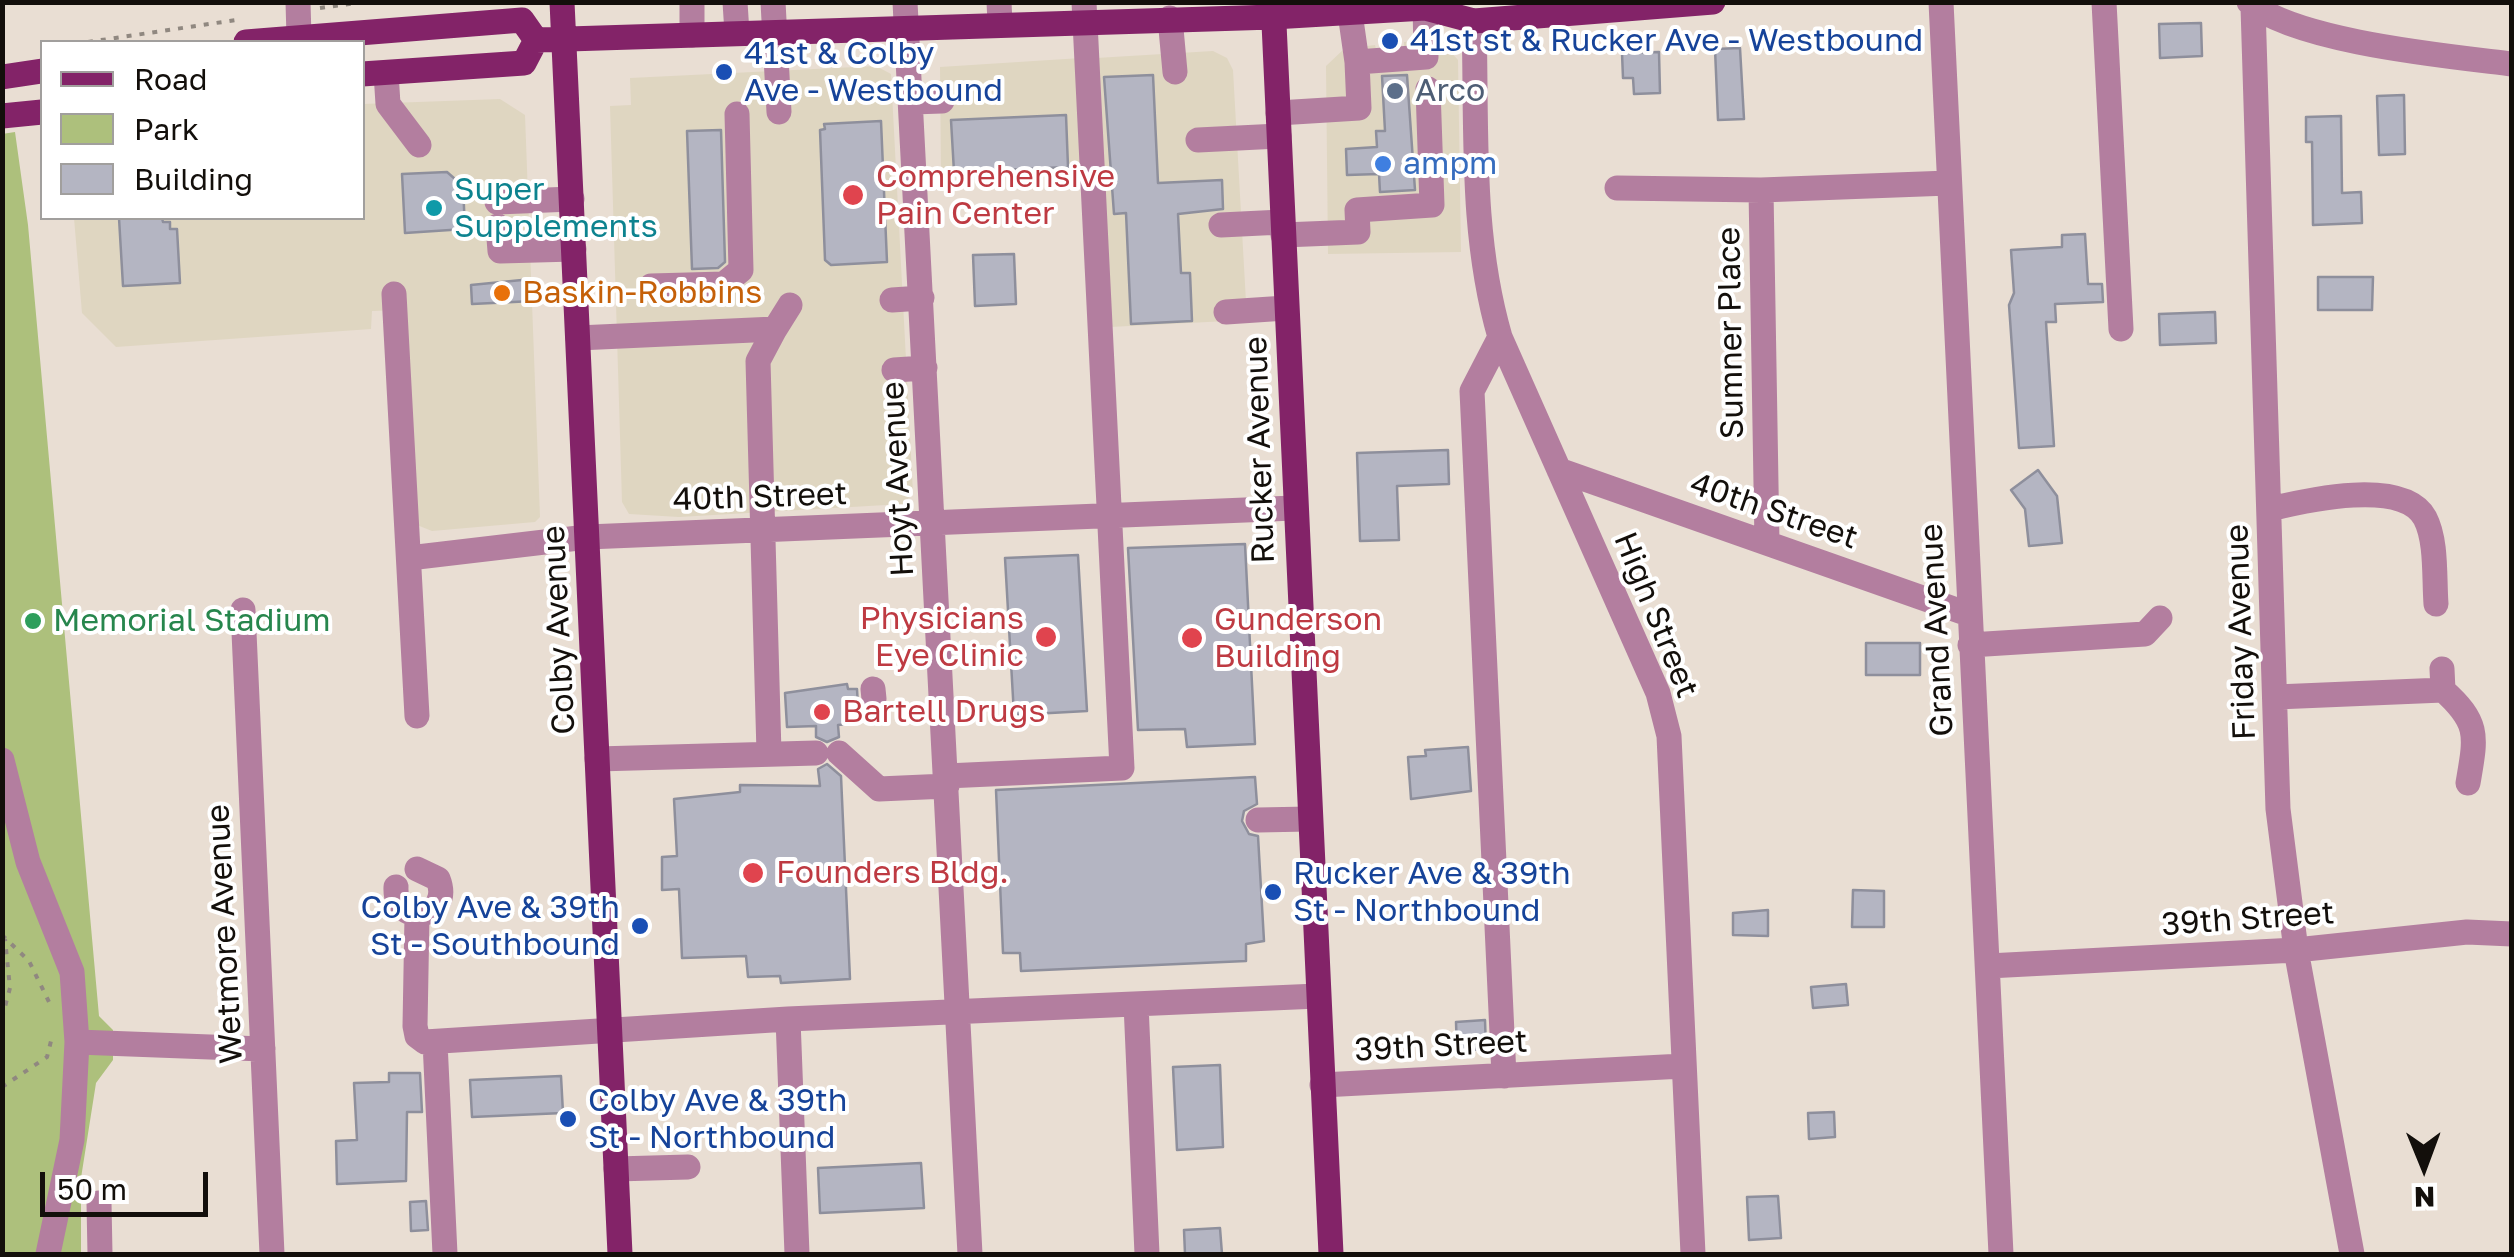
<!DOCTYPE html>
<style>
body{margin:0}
#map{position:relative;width:2514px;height:1257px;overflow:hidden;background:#e9ded3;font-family:"Golos Text",sans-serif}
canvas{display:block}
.frame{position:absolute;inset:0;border:5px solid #130f0b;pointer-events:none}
.legend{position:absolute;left:40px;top:40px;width:325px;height:180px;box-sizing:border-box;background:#fff;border:2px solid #a19f9d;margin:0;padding:12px 18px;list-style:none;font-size:30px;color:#130f0b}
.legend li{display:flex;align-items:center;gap:20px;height:50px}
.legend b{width:50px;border:2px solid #a19f9d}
.north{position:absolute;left:2374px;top:1117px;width:100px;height:100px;-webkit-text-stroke:8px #fff;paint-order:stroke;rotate:179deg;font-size:28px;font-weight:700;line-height:40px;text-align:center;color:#130f0b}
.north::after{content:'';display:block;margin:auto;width:35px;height:45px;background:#130f0b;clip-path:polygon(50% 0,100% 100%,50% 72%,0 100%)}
.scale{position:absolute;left:40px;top:1172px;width:168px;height:45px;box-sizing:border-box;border:5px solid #130f0b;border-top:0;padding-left:12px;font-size:30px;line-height:35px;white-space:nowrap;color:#130f0b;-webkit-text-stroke:8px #fff;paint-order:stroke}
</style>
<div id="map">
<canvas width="2514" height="1257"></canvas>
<div class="frame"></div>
<ul class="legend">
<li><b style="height:12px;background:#832368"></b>Road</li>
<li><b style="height:28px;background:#adc07c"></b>Park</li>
<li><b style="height:28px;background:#b4b5c2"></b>Building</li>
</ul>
<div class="north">N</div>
<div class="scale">50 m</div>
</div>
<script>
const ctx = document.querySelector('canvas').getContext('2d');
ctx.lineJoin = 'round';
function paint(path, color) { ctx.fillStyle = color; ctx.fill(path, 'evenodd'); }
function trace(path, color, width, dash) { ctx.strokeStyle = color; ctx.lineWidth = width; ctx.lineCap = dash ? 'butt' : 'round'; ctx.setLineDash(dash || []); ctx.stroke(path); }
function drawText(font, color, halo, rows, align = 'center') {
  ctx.font = font + ' "Golos Text",sans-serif'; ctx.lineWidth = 8; ctx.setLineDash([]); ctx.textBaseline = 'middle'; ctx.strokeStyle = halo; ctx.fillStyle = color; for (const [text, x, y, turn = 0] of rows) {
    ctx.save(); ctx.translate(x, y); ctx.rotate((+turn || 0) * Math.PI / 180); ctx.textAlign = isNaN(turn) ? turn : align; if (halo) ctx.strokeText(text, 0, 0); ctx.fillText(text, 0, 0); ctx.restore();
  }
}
const commercial = new Path2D(`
 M1439 39 1458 60 1461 252 1328 254 1326 66 1344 49 1375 45 1377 53 1404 51V42Z
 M1213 51 1227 58 1233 70 1247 320 1110 327 1096 58Z
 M1081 58 1085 168 941 174 940 67Z
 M876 66 891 74 913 493 903 504 679 517 629 514 622 502 610 106 631 105 630 78Z
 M500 99 525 115 540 517 535 522 432 531 417 525 401 310 372 311 371 329 116 347 82 313 74 218H362L363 104Z`);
const green = new Path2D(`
 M15 132 28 225 99 1016 113 1030V1060L96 1083 81 1178V1254H3L2 134Z`);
const building = new Path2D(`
 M2201 23 2202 56 2160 58 2159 24Z
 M1740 48 1744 119 1718 120 1715 49Z
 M1659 52 1660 93 1634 94 1633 78H1623L1622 53Z
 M1153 75 1158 183 1222 180 1223 209 1178 214 1181 273H1190L1192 321 1131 324 1126 213 1114 214 1104 77Z
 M1407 75 1415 190 1380 192 1379 174 1347 175 1346 149 1377 147 1376 131H1385L1382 76Z
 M2404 95 2405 154 2379 155 2377 96Z
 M1066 115 1068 167 954 172 951 120Z
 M2341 116 2342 193 2361 192 2362 223 2313 225 2312 142H2306V117Z
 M881 121 887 262 831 265 825 260 820 130 825 129 824 124Z
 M721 130 725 262 718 268 692 269 687 131Z
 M447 172 463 186 465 229 405 233 402 174Z
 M119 218H162L163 222H170V229H177L180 283 123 286Z
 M2085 234 2088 284H2102L2103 302 2055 304 2056 322H2046L2054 446 2019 448 2009 305 2014 293 2011 250 2062 247V235Z
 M1014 254 1016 304 975 306 973 255Z
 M2318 277H2373L2372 310H2318Z
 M532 279 534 301 472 304 471 285Z
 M2215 312 2216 343 2160 345 2159 314Z
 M1448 450 1449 484 1397 486 1399 540 1360 541 1357 453Z
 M2038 470 2057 496 2062 543 2029 546 2025 509 2011 490Z
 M1245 544 1255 744 1187 747 1185 729 1138 730 1128 548Z
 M1078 555 1087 711 1014 715 1005 558Z
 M1866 643H1920V675H1866Z
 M847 684 848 689H857L859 723 838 725 839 737 827 742 816 737V726L787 727 785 693Z
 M1468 747 1471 791 1411 799 1408 757 1426 756 1425 750Z
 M827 764 841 776 850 979 781 983 780 976 748 977 746 956 682 958 679 889 662 890V857L677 856 674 799 740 792V785L820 786 818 769Z
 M1255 777 1257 804 1244 811 1242 821 1249 834 1258 836 1264 941 1246 944V961L1021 971 1020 953H1003L996 790Z
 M1853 890 1884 891V927H1852Z
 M1768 910V936L1733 935V913Z
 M1846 984 1848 1005 1813 1008 1811 987Z
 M1485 1020 1486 1049 1457 1051 1456 1022Z
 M1220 1065 1223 1147 1177 1150 1173 1067Z
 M389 1073H420L422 1112H407L406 1181 337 1184 336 1141 357 1140 354 1083 389 1082Z
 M561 1076 563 1113 472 1117 470 1080Z
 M1834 1112 1835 1137 1809 1139 1808 1113Z
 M921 1163 924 1208 820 1213 818 1168Z
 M1778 1196 1781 1238 1749 1240 1747 1197Z
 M426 1201 428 1230 411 1231 410 1202Z
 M1220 1228 1222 1254H1185L1184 1230Z`);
const path = new Path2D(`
 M320 8 364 2
 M88 42 236 20
 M2 935 29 961 49 1002
 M2 1018 10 988 5 939
 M2 1087 47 1057 51 1041`);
const minor = new Path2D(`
 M298 2 299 37
 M692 2V35
 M735 2 737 33
 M773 2 779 112
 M905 2 970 1254
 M999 2 1000 23
 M1941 2 2001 1254
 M2104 2 2121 329
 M2249 2C2296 42 2448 56 2512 64
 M2253 7 2278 809 2296 950 2352 1254
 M1350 13 1357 62 1426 57 1425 2
 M1170 18 1175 72
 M1474 21C1477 127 1470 234 1500 337L1658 693 1669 736 1693 1254
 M386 73 388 104 419 145
 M912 102 942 101
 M1278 113 1359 108 1357 62
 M1198 140 1279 136
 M1617 188 1761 190 1949 183
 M1761 190 1767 543
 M497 202 572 199
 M1221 225 1282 222
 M498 226 500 251 574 249
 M1283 235 1358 232 1357 210 1432 205 1428 89
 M651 286 724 284 741 270 737 114
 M394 294 417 716
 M892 300 922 298
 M1226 312 1286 308
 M775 329 790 305
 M1500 337 1472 391 1504 1076
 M578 338 775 329 758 361 769 753
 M894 370 925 368
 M1559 470 1968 614
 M2270 509C2307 500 2403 478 2425 518 2437 541 2434 578 2436 604
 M409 558 587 537 1294 508
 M243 610 272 1254
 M1970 645 2145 634 2160 618
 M2442 669 2443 690C2480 723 2476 736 2468 783
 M873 689 874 699
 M2276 697 2443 690
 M839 753 879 789 947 786
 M597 759 816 753
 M2 760 28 862 72 972 77 1042 72 1140 48 1254
 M946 776 1122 768 1084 2
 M1258 820 1309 819
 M396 887C394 929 454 919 438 879L417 869
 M417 916 415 1026 417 1036 425 1042 788 1019 1318 996
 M1988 966 2296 950 2467 932 2512 934
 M1136 1004 1147 1254
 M788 1019 797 1254
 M77 1042 263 1049
 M435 1042 445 1254
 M1322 1085 1683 1066
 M616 1169 688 1167
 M99 1203 100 1254`);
const major = new Path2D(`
 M562 2 620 1254
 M1273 2 1331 1254
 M536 40 1273 17 1425 8 1474 21 1713 2
 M246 42 522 20 536 40
 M362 74 524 63 536 40
 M2 77 42 71
 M2 116 42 112`);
const markers = [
 [1390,41,10,"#1a4fb4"],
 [724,72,10,"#1a4fb4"],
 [1395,91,10,"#5c6f8a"],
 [1383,164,10,"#3f7fe0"],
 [853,195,12,"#e0444e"],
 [434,208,10,"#0f9aa8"],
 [502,293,10,"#e8710a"],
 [33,621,10,"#2e9e5b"],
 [1046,637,12,"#e0444e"],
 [1192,638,12,"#e0444e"],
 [822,712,10,"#e0444e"],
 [753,873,12,"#e0444e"],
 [1273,892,10,"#1a4fb4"],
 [640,926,10,"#1a4fb4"],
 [568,1119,10,"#1a4fb4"]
];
const transitNames = [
 ["41st st & Rucker Ave - Westbound",1410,41],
 ["41st & Colby",744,54],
 ["Ave - Westbound",744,91],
 ["Rucker Ave & 39th",1293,874],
 ["St - Northbound",1293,911],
 ["Colby Ave & 39th",620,908,"right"],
 ["St - Southbound",620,945,"right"],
 ["Colby Ave & 39th",588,1101],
 ["St - Northbound",588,1138]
];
const serviceNames = [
 ["Arco",1415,91]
];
const shopNames = [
 ["ampm",1403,164]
];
const healthNames = [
 ["Comprehensive",876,177],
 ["Pain Center",876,214],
 ["Physicians",1024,619,"right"],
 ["Eye Clinic",1024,656,"right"],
 ["Gunderson",1214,620],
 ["Building",1214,657],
 ["Bartell Drugs",842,712],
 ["Founders Bldg.",776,873]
];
const cultureNames = [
 ["Super",454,190],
 ["Supplements",454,227]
];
const foodNames = [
 ["Baskin-Robbins",522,293]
];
const streetNames = [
 ["Sumner Place",1731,333,-91],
 ["Rucker Avenue",1260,450,-92],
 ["Hoyt Avenue",898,479,-93],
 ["40th Street",760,497,-2],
 ["40th Street",1774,511,19],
 ["High Street",1656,615,68],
 ["Colby Avenue",559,630,-93],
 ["Grand Avenue",1937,630,-93],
 ["Friday Avenue",2241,632,-92],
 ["39th Street",2248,919,-4],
 ["Wetmore Avenue",225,934,-93],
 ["39th Street",1441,1046,-3]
];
const leisureNames = [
 ["Memorial Stadium",53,621]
];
paint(commercial, '#dfd6c1');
paint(green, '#adc07c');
paint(building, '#b4b5c2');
trace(building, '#8e8f9c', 2.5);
trace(path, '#908880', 4, [5, 8]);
trace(minor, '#b37e9f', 25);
trace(major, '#832368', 25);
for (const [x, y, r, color] of markers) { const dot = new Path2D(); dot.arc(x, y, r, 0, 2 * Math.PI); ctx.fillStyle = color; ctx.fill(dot); trace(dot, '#fff', 4); }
drawText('32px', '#164399', '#fff', transitNames, 'left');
drawText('32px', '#4e5e75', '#fff', serviceNames, 'left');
drawText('32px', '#366cbe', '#fff', shopNames, 'left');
drawText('32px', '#be3a42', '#fff', healthNames, 'left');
drawText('32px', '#0d838f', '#fff', cultureNames, 'left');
drawText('32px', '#c56008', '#fff', foodNames, 'left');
drawText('32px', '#130f0b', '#fff', streetNames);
drawText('32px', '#27864d', '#fff', leisureNames, 'left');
</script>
